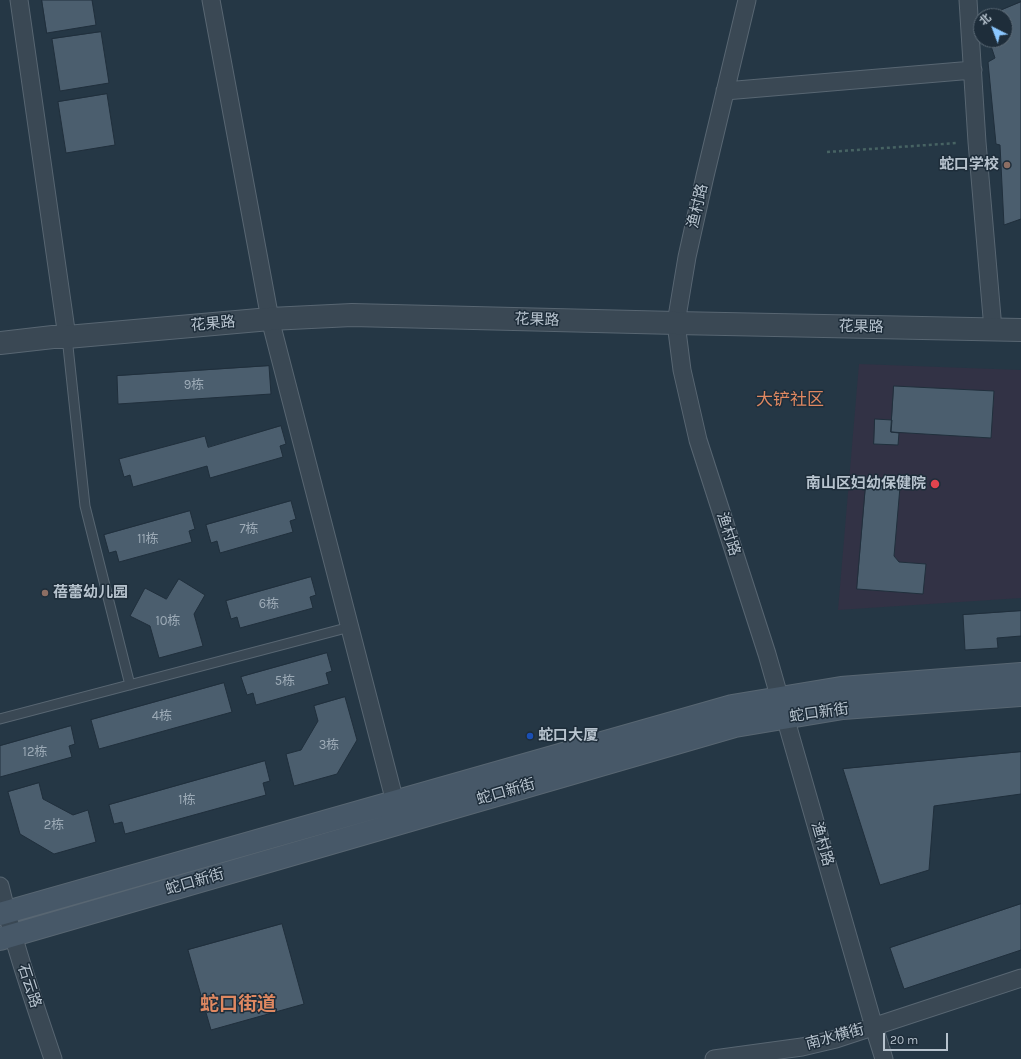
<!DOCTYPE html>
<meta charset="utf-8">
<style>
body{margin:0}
#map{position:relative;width:1021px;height:1059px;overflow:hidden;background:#253745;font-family:Karla,"Noto Sans SC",sans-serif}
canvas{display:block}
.north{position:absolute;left:973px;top:8px;width:40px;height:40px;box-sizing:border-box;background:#1e2d3a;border:1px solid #5b6975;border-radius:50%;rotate:318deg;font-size:11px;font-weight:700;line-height:16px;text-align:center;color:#b7c3ce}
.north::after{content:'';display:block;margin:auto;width:14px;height:18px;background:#8bc7ff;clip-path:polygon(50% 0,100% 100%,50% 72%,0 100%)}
.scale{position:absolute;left:883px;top:1033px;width:65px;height:18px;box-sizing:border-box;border:2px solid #b7c3ce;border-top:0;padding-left:5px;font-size:12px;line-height:14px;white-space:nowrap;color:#b7c3ce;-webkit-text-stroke:3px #1e2d3a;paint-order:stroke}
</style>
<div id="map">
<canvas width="1021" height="1059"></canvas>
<div class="north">北</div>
<div class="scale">20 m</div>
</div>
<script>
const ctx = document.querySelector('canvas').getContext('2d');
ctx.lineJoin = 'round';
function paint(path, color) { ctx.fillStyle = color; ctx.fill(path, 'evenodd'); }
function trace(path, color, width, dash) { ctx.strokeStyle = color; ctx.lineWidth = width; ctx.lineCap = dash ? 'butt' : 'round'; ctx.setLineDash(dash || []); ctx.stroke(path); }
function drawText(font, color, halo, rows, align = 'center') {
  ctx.font = font + ' Karla,"Noto Sans SC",sans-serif'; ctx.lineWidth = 3; ctx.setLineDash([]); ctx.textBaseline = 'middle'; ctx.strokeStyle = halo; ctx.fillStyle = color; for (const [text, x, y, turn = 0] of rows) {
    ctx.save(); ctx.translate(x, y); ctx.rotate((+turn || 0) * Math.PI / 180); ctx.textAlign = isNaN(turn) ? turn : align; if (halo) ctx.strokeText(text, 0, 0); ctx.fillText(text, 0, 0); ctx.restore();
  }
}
const medical = new Path2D(`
 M859 364 1021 370V598L838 610Z`);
const building = new Path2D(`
 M42 0H92L96 25 47 33Z
 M1021 2V219L1004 225 1000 145 996 144 988 62 995 58 989 40H1005V16H987Z
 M101 32 109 83 60 91 52 39Z
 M107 94 115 145 66 153 58 102Z
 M269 366 271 394 118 404 117 376Z
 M894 386 994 391 991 438 891 432Z
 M875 419 892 420 891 432 899 433 898 445 874 444Z
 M281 426 286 444 280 446 283 457 210 478 207 466 133 487 130 475 124 477 119 459 205 436 208 447Z
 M866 484 900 487 894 556 899 562 926 564 923 594 857 589Z
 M291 501 296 519 290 521 293 532 220 553 217 541 211 543 206 525Z
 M190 511 195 529 189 531 192 542 119 562 116 551 109 553 104 535Z
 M311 577 316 595 310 597 313 608 240 628 237 617 231 619 226 601Z
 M179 579 205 595 194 614 203 646 159 658 150 626 130 616 145 588 166 599Z
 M1021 611V636L997 638 998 648 965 650 963 615Z
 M327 653 332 671 326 673 329 684 256 705 253 693 247 695 241 677Z
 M224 683 232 712 99 749 91 720Z
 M345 697 357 740 337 774 294 786 286 754 301 750 318 721 314 706Z
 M71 726 75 744 69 746 72 757 0 777V746Z
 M1021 752V794L934 806 929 870 880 885 843 769Z
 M265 761 270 781 263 783 266 795 125 834 122 822 114 824 109 805Z
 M39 783 43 799 73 815 88 810 96 842 54 854 20 834 8 792Z
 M1021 904V950L904 989 890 948Z
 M282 924 304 1004 211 1030 188 950Z`);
const path = new Path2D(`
 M827 152 957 143`);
const service = new Path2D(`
 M67 337 85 506 130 685
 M0 719 350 627`);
const minor = new Path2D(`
 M19 0 67 337
 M211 0 270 319 395 802
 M747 0 705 176 687 257 676 323 682 370 698 440 767 654 874 1027 884 1059
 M968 0 977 142 993 329
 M725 91 973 70
 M0 886C14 945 34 1002 53 1059
 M714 1059 802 1047 836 1039 1021 978`);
const tertiary = new Path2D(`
 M0 343 53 337H67L270 319 352 315 676 323 1021 330`);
const secondary = new Path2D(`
 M0 914 732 706 841 688 1021 674
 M0 939 735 726 843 708 1021 695`);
const markers = [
 [1007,165,4,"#8d6e63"],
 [935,484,5,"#e0444e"],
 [45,593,4,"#8d6e63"],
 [530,736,4,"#1a4fb4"]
];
const numberNames = [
 ["9栋",194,385],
 ["7栋",249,529],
 ["11栋",148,539],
 ["6栋",269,604],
 ["10栋",168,621],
 ["5栋",285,681],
 ["4栋",162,716],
 ["3栋",329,745],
 ["12栋",35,752],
 ["1栋",187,800],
 ["2栋",54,825]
];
const poiNames = [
 ["蛇口学校",999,165],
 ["南山区妇幼保健院",926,484],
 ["蓓蕾幼儿园",53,593,"left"],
 ["蛇口大厦",538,736,"left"]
];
const streetNames = [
 ["渔村路",698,206,-77],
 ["花果路",537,320,2],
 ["花果路",213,324,-5],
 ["花果路",861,327,1],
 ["渔村路",728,534,72],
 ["蛇口新街",819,713,-8],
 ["蛇口新街",506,792,-16],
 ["渔村路",822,844,74],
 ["蛇口新街",195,882,-16],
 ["石云路",29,986,72],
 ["南水横街",835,1037,-15]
];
const quarterNames = [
 ["大铲社区",790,400]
];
const districtNames = [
 ["蛇口街道",238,1005]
];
paint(medical, '#323245');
paint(building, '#4b5e6e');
trace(building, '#202f3c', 1);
trace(service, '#586672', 11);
trace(minor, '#586672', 19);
trace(tertiary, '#586672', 24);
trace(secondary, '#586672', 24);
trace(path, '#476363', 2.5, [3, 3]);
trace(service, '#3a4854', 9);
trace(minor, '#3a4854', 17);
trace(tertiary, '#3a4854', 22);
trace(secondary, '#475868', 22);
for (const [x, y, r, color] of markers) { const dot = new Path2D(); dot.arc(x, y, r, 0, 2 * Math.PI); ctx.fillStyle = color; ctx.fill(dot); trace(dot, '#1e2d3a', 1.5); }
drawText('13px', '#9caab6', null, numberNames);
drawText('bold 15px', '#b7c3ce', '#1e2d3a', poiNames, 'right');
drawText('15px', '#b7c3ce', '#1e2d3a', streetNames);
drawText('17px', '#df8861', '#1e2d3a', quarterNames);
drawText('bold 19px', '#df8861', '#1e2d3a', districtNames);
</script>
